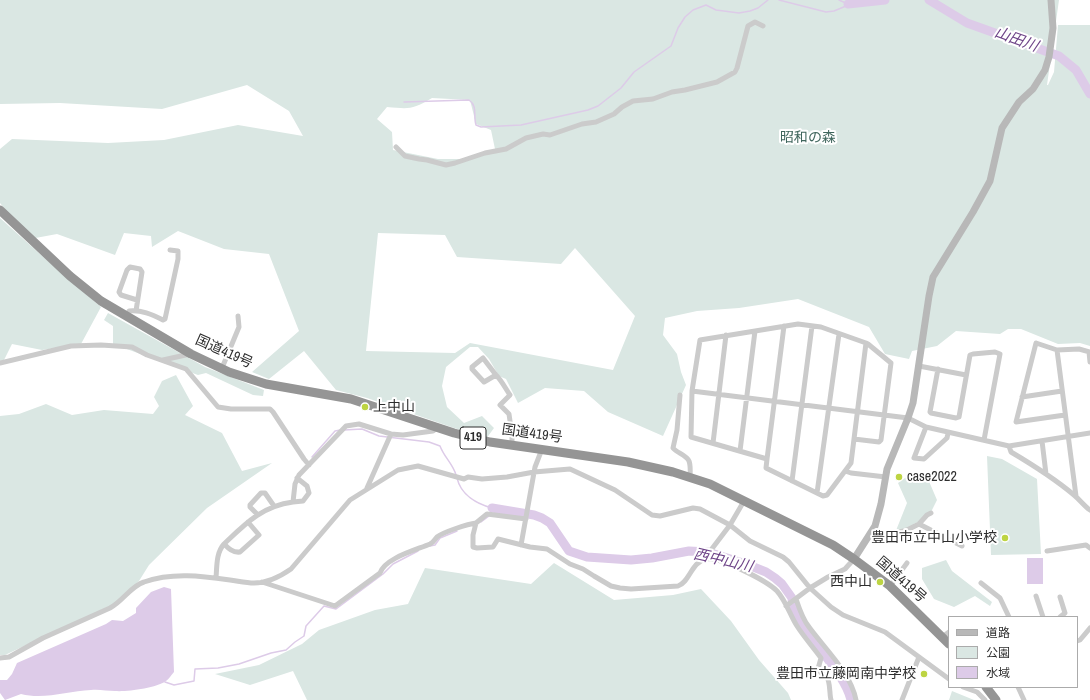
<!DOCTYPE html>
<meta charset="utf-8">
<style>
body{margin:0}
#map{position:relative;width:1090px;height:700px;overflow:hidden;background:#fff;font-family:"Archivo Narrow","Noto Sans JP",sans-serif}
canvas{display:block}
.legend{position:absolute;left:948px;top:616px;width:130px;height:72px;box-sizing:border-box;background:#fff;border:1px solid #ababab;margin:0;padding:5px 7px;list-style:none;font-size:12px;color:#2e2e2e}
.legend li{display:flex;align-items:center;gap:8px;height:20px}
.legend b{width:20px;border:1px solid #ababab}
</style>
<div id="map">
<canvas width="1090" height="700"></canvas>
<ul class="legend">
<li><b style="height:5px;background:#b8b8b8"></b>道路</li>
<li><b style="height:11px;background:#dae7e3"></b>公園</li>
<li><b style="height:11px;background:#ddcbe8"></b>水域</li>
</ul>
</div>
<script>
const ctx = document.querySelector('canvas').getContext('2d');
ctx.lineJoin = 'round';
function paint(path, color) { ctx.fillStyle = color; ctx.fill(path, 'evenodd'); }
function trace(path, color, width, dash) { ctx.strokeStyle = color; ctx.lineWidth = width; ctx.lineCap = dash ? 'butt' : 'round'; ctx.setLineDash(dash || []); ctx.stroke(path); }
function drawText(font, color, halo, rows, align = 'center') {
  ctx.font = font + ' "Archivo Narrow","Noto Sans JP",sans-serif'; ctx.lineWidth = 4; ctx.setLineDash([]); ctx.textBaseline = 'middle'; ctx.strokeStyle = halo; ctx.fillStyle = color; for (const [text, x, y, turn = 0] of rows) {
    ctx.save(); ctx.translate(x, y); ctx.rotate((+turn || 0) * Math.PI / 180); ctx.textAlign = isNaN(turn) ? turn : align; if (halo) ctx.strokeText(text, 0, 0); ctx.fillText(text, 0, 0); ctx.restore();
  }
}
const green = new Path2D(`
 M0 0H1059L1047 85H1048L1054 72 1058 25H1090V346L1080 343 1058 344 1021 329H1008L1000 334 956 331 937 346 912 351 909 359 885 354 869 327 798 299 739 308 697 311 665 318 663 335 677 354 681 372 686 385 663 436 608 412 584 391 545 388 518 403 506 379 499 376 489 359 478 347H470L446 367 442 386 447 407 464 423 482 416 494 428 486 439 367 398 336 390 304 351 269 379 252 372 299 331 269 254 224 249 178 231 152 247 151 236 124 233 115 255 57 234 30 239 0 203V149L12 139 108 143 164 140 238 125 303 136 289 111 247 85 162 109 60 103 0 104ZM432 98 470 100 476 124 491 130 495 149 466 159H438L393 150 392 132 377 119 387 107C409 109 412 110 432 98ZM378 233 445 235 457 257 561 264 575 248 635 316 613 370 470 343 455 353 366 351Z
 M0 218 50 263 101 307 81 344 42 350 12 344 4 360 0 361Z
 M108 313 205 367 264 390 263 396 253 395 206 373 198 375 113 344V326L104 320Z
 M176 375 193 406 185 415 222 433 242 471 272 463 207 508 149 565 139 581 116 603 5 655H0V416L19 414 46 404 72 415 104 410 153 414 159 406 154 397 162 381Z
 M987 456 1002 459 1037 479 1041 554 991 555Z
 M912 473 928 479 937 500 929 516 914 524 898 536 895 533 907 503 898 483Z
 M946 560 952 571 992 602 990 606 975 596 954 607 934 599 922 579V568Z
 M554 563 614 600 673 595 701 589 731 621 759 660 788 693 791 700H307L293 671 250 685 215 674 259 665 302 644 319 630 375 610 408 604 425 568 531 584Z
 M952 691 974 700H949Z`);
const water = new Path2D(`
 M1027 558H1043V584H1027Z
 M164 587 171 589 174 672C171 675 169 679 166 681 156 688 127 692 115 691 107 691 99 689 91 690 68 691 44 700 21 694L5 700 0 693V680H7L12 674 17 663 106 624 112 620 123 621 136 613V608L151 592Z`);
const stream = new Path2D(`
 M779 0 826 12 834 11 846 6 848 4
 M839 0 848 4
 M404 102 469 100C478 106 473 116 476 125L481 127 521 125 588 110 598 106 621 88 634 72 671 46 678 28 685 17 693 10 706 5 716 10 739 13 750 11 758 8 768 0
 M344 430 362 429 379 436 429 442 440 446C444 457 453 464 456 475
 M312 457 335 431 340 430
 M457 478C461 495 477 504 492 508L491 513
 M481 522 489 516
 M430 546 435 545 440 538 457 531
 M165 682 174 685 194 681 195 669 218 668 239 664 271 653 286 650 295 642 304 636 306 626 324 606 336 609 383 574 393 564 418 551`);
const river = new Path2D(`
 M929 0 967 23 1059 56 1076 70 1090 94
 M848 4 885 0
 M492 508 534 515 542 518 550 523 569 551 587 557 631 560 652 558 689 551 708 552 746 564 766 572 775 578 782 584 792 598C791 626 843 666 851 700`);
const street = new Path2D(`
 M396 147 405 156 419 159 427 160 446 165 455 163 485 153 506 149 526 138 543 134 550 135 582 124 596 122 614 114 622 107 633 101 653 99 672 92 685 90 717 82 735 72 737 68 748 26 755 22 763 26
 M136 311 142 272 140 269 130 267 127 270 119 292 121 295 137 300
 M126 317 129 311C142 310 151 314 163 320L165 319 178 259V251L170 250
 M1057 350 1076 496
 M1089 352 1090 362
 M163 360 190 354
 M0 363 71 346 101 345 132 347 147 355 186 369 218 407 231 409H270L273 412 304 459 309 465
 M919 366 966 375
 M222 368 239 327 238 316
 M938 369 930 412 931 413 956 418 959 417 970 355 973 354 995 352 1000 354 984 440
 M496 375 483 358 472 367V369L484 382 496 375C502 381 505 388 510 395L500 405 509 414 512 435V445
 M692 391 908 418 926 427 1009 446 1090 433
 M680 395 677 430 673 448C677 453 686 455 689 461 691 466 690 473 690 478
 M1022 397 1062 391
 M1065 415 1016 422 1036 343 1057 350 1079 349 1090 352
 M926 427 914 458 924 459 947 438 948 433
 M854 439 879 442 881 440 891 363 868 344 866 343 821 327 798 324 700 340 692 391 691 437 767 459 766 468 823 496 827 495 851 463 866 343
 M1042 441 1046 474
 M713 443 726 335
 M1009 446 1011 452C1033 465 1055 479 1074 495 1080 500 1084 506 1090 510
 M740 451 755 331
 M767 459 784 326
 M845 471 851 473 886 477
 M792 481 812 326
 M367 488 391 434
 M817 493 839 334
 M293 502 303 501 309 493 307 486 297 478
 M257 514 250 507V505L261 493H265L274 506
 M476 523 487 514 526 519
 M919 524 962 546
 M872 532 882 537 907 530 919 524 927 515 931 513
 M224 544C228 548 233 553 240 552L259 535 248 522
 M521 545 535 467 542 449
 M1047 551 1086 545 1090 548
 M708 558 711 550 730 525 744 501
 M216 578C217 566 216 553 224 544 245 524 262 506 293 502L295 484 299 475 346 426 359 424 391 434 403 435 433 431 437 428
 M262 582 335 606 380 573C385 558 416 550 430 544 434 542 434 540 437 537 443 532 468 524 476 523L473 535V547L477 548 493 547 498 539 530 547 547 549 570 564 583 569 594 576 611 586 620 588 631 589 678 586C690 582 691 562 706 559 719 556 767 581 777 591 786 601 790 615 797 626 804 637 813 647 821 658L818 669C820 673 823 674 826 676 831 682 829 693 831 700
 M981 583 1000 598 1009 617
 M890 586 907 563
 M1036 596 1043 617
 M1060 597 1065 613 1060 617
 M796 599C799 608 803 620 809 627 825 649 851 673 856 700
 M786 606 810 588 828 577 845 569 854 559
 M942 637 949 632
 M1077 641 1080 640 1090 628
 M0 658 9 657 43 638 110 608C123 601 131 586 144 582 172 572 202 576 230 580 238 581 246 583 254 583 267 583 281 576 291 569L350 500 398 470 418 466 464 479 468 477 482 479 507 477 534 472 570 469 615 490 652 515 660 516 693 508 700 509 730 525 750 541 783 557 789 562 810 588 831 607 843 615 885 632 949 679
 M963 687 977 692 985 700
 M1018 687 1024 700
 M902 700 919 657`);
const secondary = new Path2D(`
 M854 559 875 526 881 504 887 469 908 418 913 403 929 296 933 277 973 212 990 181 1002 128 1019 102 1033 89 1045 70 1049 57 1053 28 1051 0`);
const highway = new Path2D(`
 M0 210 70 276 101 301 191 354 229 372 266 384 351 399 454 433 490 442 628 462 673 472 710 484 833 545 854 559 890 586 949 644
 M986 687 996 700`);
const markers = [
 [365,407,4,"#bdd442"],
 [899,477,4,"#bdd442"],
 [1005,538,4,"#bdd442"],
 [880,582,4,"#bdd442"],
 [924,674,4,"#bdd442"]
];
const shields = [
 [473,438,26]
];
const shieldNames = [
 ["419",473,438]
];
const parkNames = [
 ["昭和の森",808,138]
];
const streetNames = [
 ["国道419号",224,352,24],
 ["国道419号",532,434,8],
 ["国道419号",901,580,41]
];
const poiNames = [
 ["上中山",373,407,"left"],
 ["case2022",907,477,"left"],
 ["豊田市立中山小学校",997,538],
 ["西中山",872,582],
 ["豊田市立藤岡南中学校",916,674]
];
const waterNames = [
 ["山田川",1016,40,20],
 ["西中山川",723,561,13]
];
paint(green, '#dae7e3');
paint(water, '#ddcbe8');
trace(stream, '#ddcbe8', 1.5);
trace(river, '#ddcbe8', 9);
trace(street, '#cbcbcb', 5);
trace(secondary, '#b8b8b8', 7);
trace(highway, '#959595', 9);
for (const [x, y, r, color] of markers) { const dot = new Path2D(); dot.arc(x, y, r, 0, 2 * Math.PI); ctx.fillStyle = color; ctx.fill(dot); trace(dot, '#fff', 1.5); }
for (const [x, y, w] of shields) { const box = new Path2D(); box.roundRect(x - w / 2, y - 11, w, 22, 3); ctx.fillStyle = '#fff'; ctx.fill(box); trace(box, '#2e2e2e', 1); }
drawText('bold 13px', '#2e2e2e', null, shieldNames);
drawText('14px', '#40665d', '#fff', parkNames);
drawText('14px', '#2e2e2e', '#fff', streetNames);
drawText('14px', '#2e2e2e', '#fff', poiNames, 'right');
drawText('italic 15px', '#6e4488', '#fff', waterNames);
</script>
